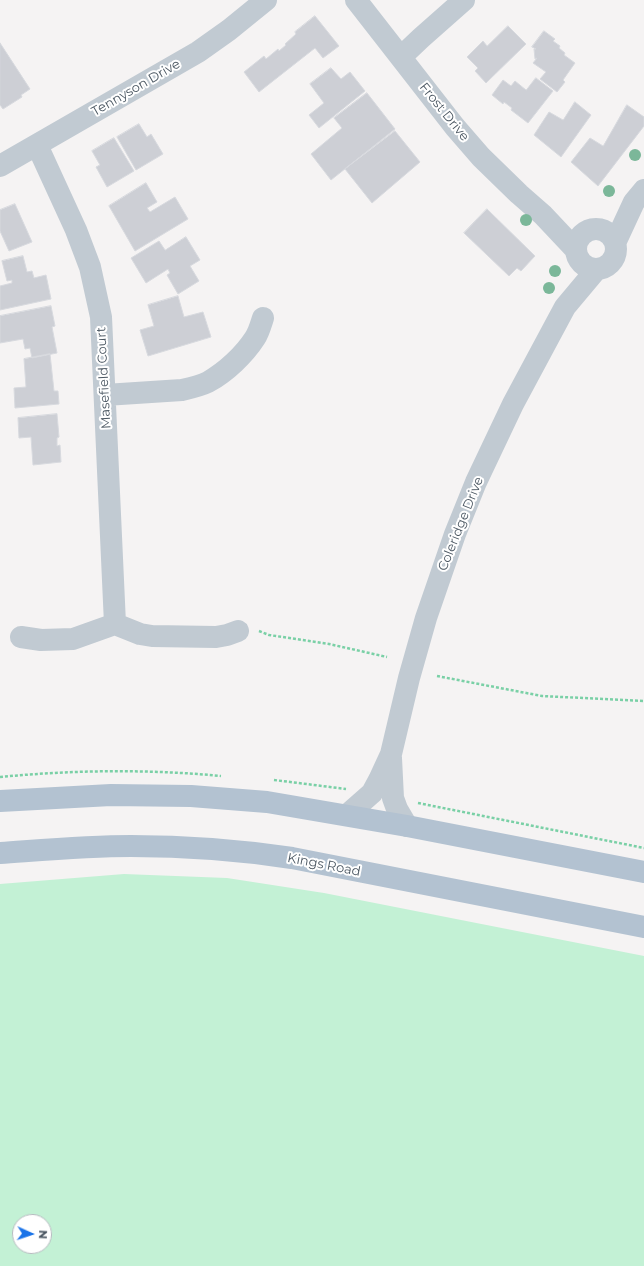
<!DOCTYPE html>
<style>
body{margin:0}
#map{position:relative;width:644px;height:1266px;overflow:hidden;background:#f5f3f3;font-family:Montserrat,sans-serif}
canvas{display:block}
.north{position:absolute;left:12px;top:1214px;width:40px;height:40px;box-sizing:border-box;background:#fff;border:1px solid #b7bbc0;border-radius:50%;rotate:93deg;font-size:11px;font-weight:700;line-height:16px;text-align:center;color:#4a5661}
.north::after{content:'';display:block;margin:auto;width:14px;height:18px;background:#1a73e8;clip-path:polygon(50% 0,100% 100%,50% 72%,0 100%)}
</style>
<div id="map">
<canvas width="644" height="1266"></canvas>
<div class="north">N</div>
</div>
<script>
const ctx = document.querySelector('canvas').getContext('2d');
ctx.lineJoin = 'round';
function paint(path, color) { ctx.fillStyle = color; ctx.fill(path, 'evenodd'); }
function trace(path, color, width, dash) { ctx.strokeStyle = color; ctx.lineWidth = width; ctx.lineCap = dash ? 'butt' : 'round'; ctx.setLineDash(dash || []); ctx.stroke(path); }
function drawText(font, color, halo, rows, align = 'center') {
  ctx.font = font + ' Montserrat,sans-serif'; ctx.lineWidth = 4; ctx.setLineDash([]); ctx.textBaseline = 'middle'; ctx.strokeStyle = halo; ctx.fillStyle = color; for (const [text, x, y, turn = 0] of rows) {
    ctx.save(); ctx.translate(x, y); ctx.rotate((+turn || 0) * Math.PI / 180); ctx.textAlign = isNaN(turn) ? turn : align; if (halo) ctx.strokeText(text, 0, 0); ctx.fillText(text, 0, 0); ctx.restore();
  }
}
const green = new Path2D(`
 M124 874 227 878 324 893 644 956V1266H0V884ZM20 1222H44V1246H20Z`);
const building = new Path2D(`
 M315 16 339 46 323 58 315 48 259 92 244 72 264 56 266 59 278 49 279 51 286 45 285 44 296 34 295 32Z
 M508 26 526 44 486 83 475 71 478 68 467 57 483 41 487 46Z
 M544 31 555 39 553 41 560 46 559 48 565 53 564 55 575 63 563 80 565 82 557 92 540 79 546 72 533 63 537 58 535 59 534 49H536L532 47Z
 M0 43 30 89 21 95 22 97 3 109 0 105Z
 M331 68 341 79 350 72 365 91 319 128 309 115 324 103 310 84Z
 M536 78 553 91 528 123 511 110 512 108 504 102 503 104 492 95 503 80 511 86 515 81 526 90Z
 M367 93 395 129 331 180 311 154 342 128 334 118Z
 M575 102 591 115 561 157 534 135 549 112 563 120Z
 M627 105 644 117V126L598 186 571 162 590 138 603 146Z
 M139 124 147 137 151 134 163 154 136 170 117 137Z
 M395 131 420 162 372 203 345 169Z
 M114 138 134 171 107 187 96 167 100 165 92 151Z
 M146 183 157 202 147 208 150 212 175 197 188 219 135 251 109 206Z
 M15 204 32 242 9 251 0 231V210Z
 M487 209 535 256 521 271 517 268 509 276 464 233Z
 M186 237 200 260 190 266 199 281 178 294 167 275 170 273 168 269 146 283 131 258 159 241 165 250Z
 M23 256 27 272 32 271 34 278 46 275 51 299 0 310V286L12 283V280L7 281 2 261Z
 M178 296 184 317 203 312 211 337 148 356 140 330 154 326 148 305Z
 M51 306 55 326 52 327 57 353 32 358 30 348 25 349 23 339 0 343V316Z
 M50 354 54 391H58L59 404 15 408 14 388 26 387 24 359Z
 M57 414 59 437 57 438V446L60 445 61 462 33 465 31 437 19 438 18 418Z`);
const path = new Path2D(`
 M259 631 269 635 329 644 387 657
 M437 676 542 696 644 701
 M0 777C73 770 148 769 221 776
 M274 780 346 789
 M418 803 644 848`);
const minor = new Path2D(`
 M356 0 455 127 481 157 519 194 543 215 575 249
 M401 57 421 38 464 0
 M37 145 76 230 90 267 101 317 115 624
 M0 166 198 52 229 30 266 0
 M576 249a20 20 0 1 1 40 0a20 20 0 1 1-40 0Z
 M615 243 634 202 644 190
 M105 395 182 390C191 388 200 386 208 382 226 372 244 355 255 338 259 332 261 324 263 318
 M21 637 41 640 73 639 115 624 140 634 152 636 216 637 227 635 238 631
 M391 758 393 798 397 809 407 826
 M347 815 372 793 379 780 391 754 409 678 426 618 455 534 476 482 513 404 565 307 596 270`);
const major = new Path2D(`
 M0 801 111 795 191 796 267 802 407 826 644 872
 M0 853C43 850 87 846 131 846 185 846 239 850 292 858L644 927`);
const trees = [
 [635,155],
 [609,191],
 [526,220],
 [555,271],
 [549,288]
];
const streetNames = [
 ["Tennyson Drive",136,88,-30],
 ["Frost Drive",444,112,51],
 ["Masefield Court",104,378,-93],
 ["Coleridge Drive",461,524,-68],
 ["Kings Road",324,865,11]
];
paint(green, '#c3f1d5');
paint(building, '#cdcfd5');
trace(building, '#d7d9de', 1);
trace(path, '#7ad0a6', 2.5, [3, 2]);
trace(minor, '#c1cad2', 22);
trace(major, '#b3c2d1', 22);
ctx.fillStyle = '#7bb799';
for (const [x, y] of trees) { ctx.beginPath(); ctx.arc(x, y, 6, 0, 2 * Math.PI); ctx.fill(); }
drawText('13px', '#4a5661', '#fff', streetNames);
</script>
